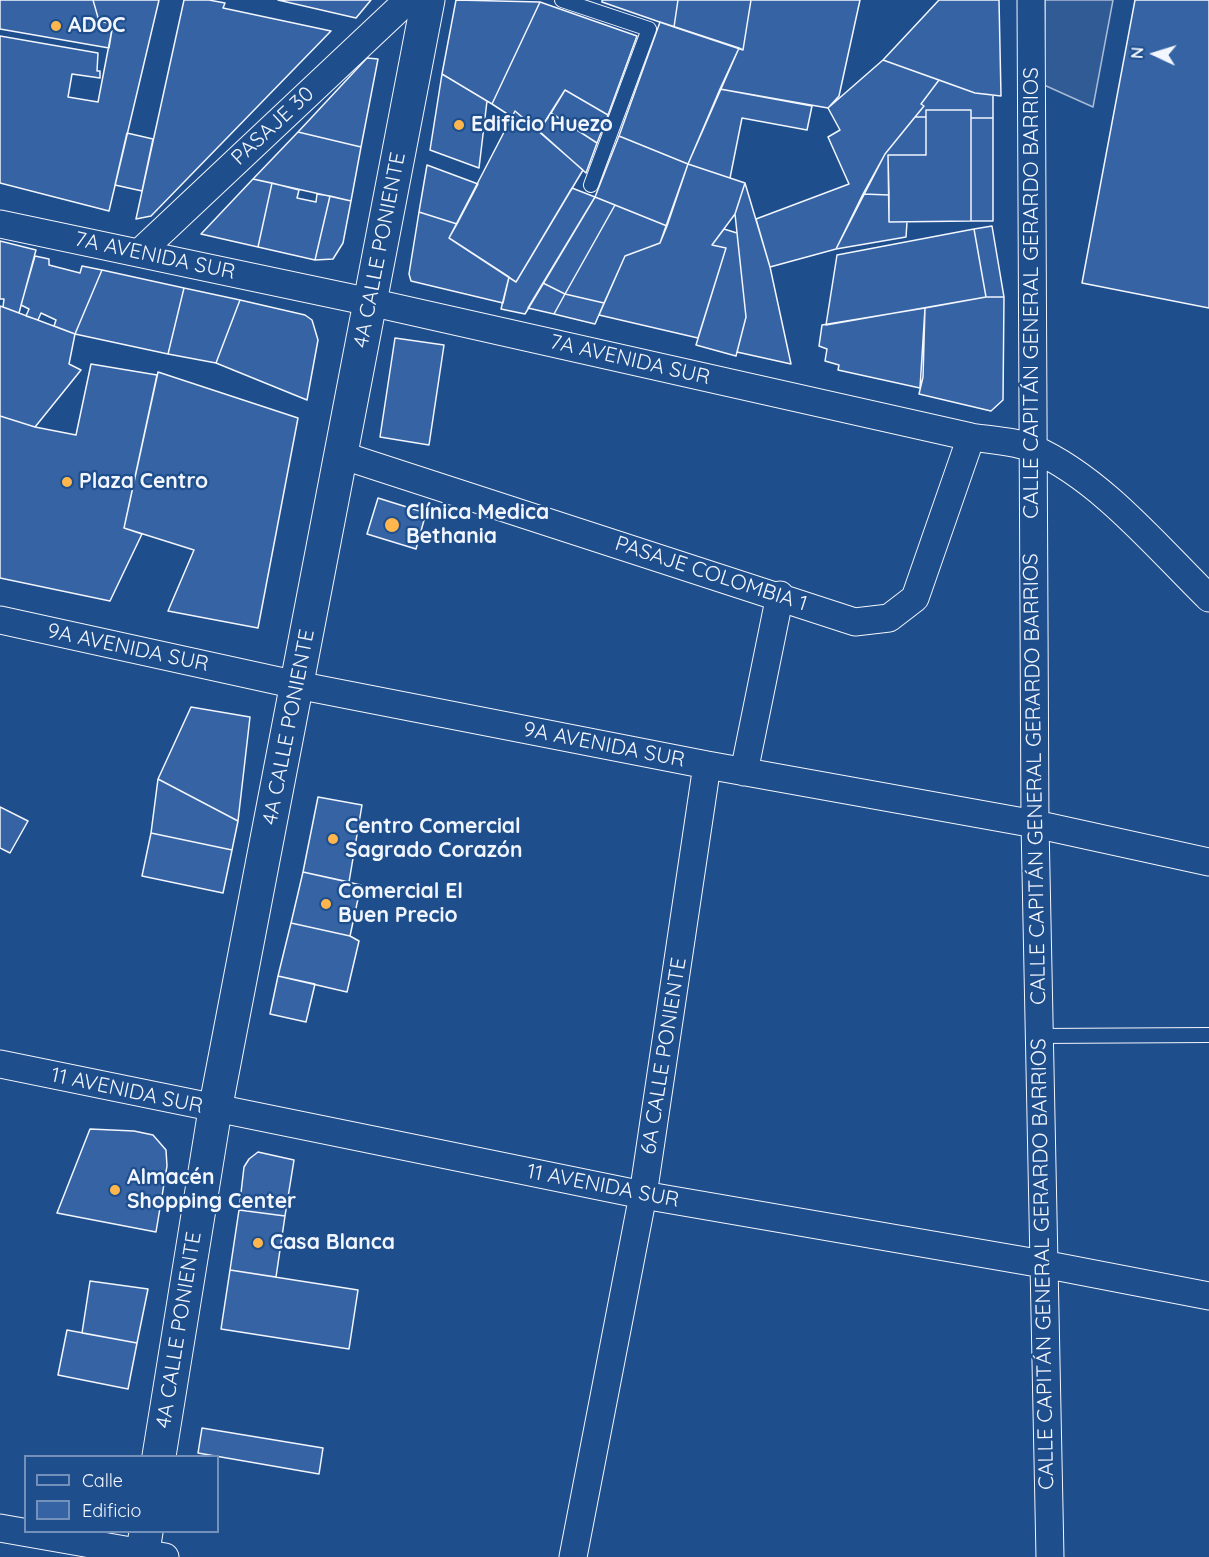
<!DOCTYPE html>
<meta charset="utf-8">
<style>
body{margin:0}
#map{position:relative;width:1209px;height:1557px;overflow:hidden;background:#1f4e8c;font-family:Quicksand,sans-serif}
canvas{display:block}
.legend{position:absolute;left:24px;top:1455px;width:195px;height:78px;box-sizing:border-box;background:#1f4e8c;border:2px solid #7391ba;margin:0;padding:8px 10px;list-style:none;font-size:18px;color:#f2f6ff}
.legend li{display:flex;align-items:center;gap:12px;height:30px}
.legend b{width:30px;border:2px solid #7391ba}
.north{position:absolute;left:1125px;top:24px;width:60px;height:60px;-webkit-text-stroke:4px #1f4e8c;paint-order:stroke;rotate:274deg;font-size:16px;font-weight:700;line-height:24px;text-align:center;color:#f2f6ff}
.north::after{content:'';display:block;margin:auto;width:21px;height:27px;background:#f2f6ff;clip-path:polygon(50% 0,100% 100%,50% 72%,0 100%)}
</style>
<div id="map">
<canvas width="1209" height="1557"></canvas>
<ul class="legend">
<li><b style="height:8px;background:#1f4e8c"></b>Calle</li>
<li><b style="height:16px;background:#3563a3"></b>Edificio</li>
</ul>
<div class="north">N</div>
</div>
<script>
const ctx = document.querySelector('canvas').getContext('2d');
ctx.lineJoin = 'round';
function paint(path, color) { ctx.fillStyle = color; ctx.fill(path, 'evenodd'); }
function trace(path, color, width, dash) { ctx.strokeStyle = color; ctx.lineWidth = width; ctx.lineCap = dash ? 'butt' : 'round'; ctx.setLineDash(dash || []); ctx.stroke(path); }
function drawText(font, color, halo, rows, align = 'center') {
  ctx.font = font + ' Quicksand,sans-serif'; ctx.lineWidth = 4.5; ctx.setLineDash([]); ctx.textBaseline = 'middle'; ctx.strokeStyle = halo; ctx.fillStyle = color; for (const [text, x, y, turn = 0] of rows) {
    ctx.save(); ctx.translate(x, y); ctx.rotate((+turn || 0) * Math.PI / 180); ctx.textAlign = isNaN(turn) ? turn : align; if (halo) ctx.strokeText(text, 0, 0); ctx.fillText(text, 0, 0); ctx.restore();
  }
}
const built = new Path2D(`
 M1045 0H1113L1093 107 1044 85Z`);
const building = new Path2D(`
 M0 0H93L99 21 113 24 109 48 0 29Z
 M93 0H159L109 211 0 183V36L98 53 97 71H100V78L72 74 68 97 98 102 113 24 99 21Z
 M184 0H209L225 3 223 8 331 31 151 216 136 219Z
 M278 0H371L356 18Z
 M456 0 540 2 492 104 442 74Z
 M602 0H678L674 27 602 2Z
 M678 0H751L743 50 674 27Z
 M751 0H860L839 96 828 108 720 89 739 48 743 50Z
 M939 0H999L1001 96 975 93 883 60Z
 M1135 0H1209V308L1082 283Z
 M540 2 637 36 608 115 565 90 539 131 515 111 512 117 492 104Z
 M660 22 739 48 688 164 619 136Z
 M367 58 378 59 361 147 298 132Z
 M883 60 939 80 921 104 924 106 885 154 836 249 770 267 756 219 849 184 828 137 840 130 828 108Z
 M442 74 487 101 479 168 430 150Z
 M939 80 975 93 993 95V118H971V110H926V117H915L924 106 921 104Z
 M720 89 812 106 807 130 742 118 730 178 688 164Z
 M565 90 608 115 597 143 551 113Z
 M926 110H971V221L889 222 888 155H926Z
 M515 111 583 170 516 282 449 238Z
 M551 113 597 143 586 173 539 131Z
 M915 117H926V155H888L889 195 863 194 885 154Z
 M971 118H993V221H971Z
 M298 132 361 147 351 201 253 179Z
 M127 133 153 139 142 191 115 185Z
 M619 136 688 164 667 226 595 197Z
 M688 164 745 183 735 214 712 245 726 248 698 338 599 315 625 256 660 243Z
 M427 165 478 184 457 224 419 212Z
 M253 179 272 183 258 247 201 234Z
 M272 183 299 190 297 198 316 202 317 194 330 196 315 260 258 247Z
 M745 183 770 267 791 364 737 352 746 317 735 214Z
 M572 188 595 197 525 314 501 309 509 277 516 282Z
 M863 194 889 195V222H907L906 237 836 249Z
 M330 196 351 201 343 243 333 259 315 260Z
 M595 197 615 205 565 294 543 283Z
 M615 205 667 226 660 243 625 256 604 303 565 294Z
 M419 212 457 224 449 238 509 277 503 303 411 281 409 274Z
 M992 226 1004 297H986L974 229Z
 M724 229 737 233 746 317 736 356 696 345 726 248 712 245Z
 M974 229 986 297 826 325 837 255Z
 M0 241 36 250 19 313 3 307 4 299H0Z
 M35 256 49 259V265L80 273 82 266 102 270 75 334 54 326 56 320 41 313 38 320 26 316 29 309 21 305Z
 M102 270 184 288 168 354 75 334Z
 M543 283 565 294 554 314 528 308Z
 M184 288 240 300 216 363 168 354Z
 M565 294 604 303 595 324 554 314Z
 M986 297H1004L1003 400 991 411 919 394 923 377 925 308Z
 M240 300 305 315 312 320 318 340 307 400 216 363Z
 M0 306 75 334 69 364 81 370 35 427 0 416Z
 M925 308 920 388 838 370 839 365 825 361 827 349 819 346 822 325Z
 M395 338 444 345 429 445 380 437Z
 M91 364 157 375 124 528 142 534 110 601 0 578V416L35 427 76 435Z
 M158 372 298 418 258 628 168 611 194 550 124 528Z
 M378 498 426 513 416 549 367 534Z
 M191 707 250 717 238 821 158 779Z
 M158 779 238 821 232 850 151 833Z
 M318 797 362 805 349 882 303 872Z
 M0 807 28 821 10 853 0 848Z
 M151 833 232 850 223 893 142 876Z
 M303 872 361 885 350 936 291 923Z
 M291 923 350 936 359 941 347 992 278 976Z
 M278 976 315 984 306 1022 270 1014Z
 M90 1129 134 1131 153 1135 166 1150 167 1166 156 1232 57 1213Z
 M258 1152 294 1160 285 1216 239 1210 244 1167 249 1159Z
 M239 1210 285 1216 276 1277 230 1270Z
 M230 1270 358 1290 349 1349 221 1329Z
 M90 1281 148 1289 137 1343 82 1333Z
 M67 1330 137 1343 128 1389 58 1375Z
 M202 1428 323 1448 319 1474 198 1453Z`);
const lane = new Path2D(`
 M562 0 649 29 591 185
 M1039 1036 1209 1035`);
const street = new Path2D(`
 M1031 0 1035 824 1050 1557
 M0 224 370 302 971 437C990 440 1016 441 1034 449 1101 479 1157 547 1209 598
 M139 253 408 0
 M341 455 855 622 889 618 915 598 971 437
 M0 620 297 685 707 765 1035 824 1209 862
 M744 772 780 595
 M0 1064 643 1195 1043 1264 1209 1296
 M0 1528 165 1557
 M573 1557 643 1195 707 765`);
const secondary = new Path2D(`
 M159 1456 215 1110 428 0
 M142 1557 146 1532`);
const markers = [
 [56,26,6,"#ffb74d"],
 [459,125,6,"#ffb74d"],
 [67,482,6,"#ffb74d"],
 [392,525,8,"#ffb74d"],
 [333,839,6,"#ffb74d"],
 [326,904,6,"#ffb74d"],
 [115,1190,6,"#ffb74d"],
 [258,1243,6,"#ffb74d"]
];
const poiNames = [
 ["ADOC",68,26],
 ["Edificio Huezo",471,125],
 ["Plaza Centro",79,482],
 ["Clínica Medica",406,513],
 ["Bethania",406,537],
 ["Centro Comercial",345,827],
 ["Sagrado Corazón",345,851],
 ["Comercial El",338,892],
 ["Buen Precio",338,916],
 ["Almacén",127,1178],
 ["Shopping Center",127,1202],
 ["Casa Blanca",270,1243]
];
const streetNames = [
 ["PASAJE 30",273,126,-43],
 ["4A CALLE PONIENTE",380,250,-79],
 ["7A AVENIDA SUR",155,256,12],
 ["CALLE CAPITÁN GENERAL GERARDO BARRIOS",1032,293,-90],
 ["7A AVENIDA SUR",630,360,13],
 ["PASAJE COLOMBIA 1",711,574,18],
 ["9A AVENIDA SUR",128,648,12],
 ["4A CALLE PONIENTE",289,727,-79],
 ["9A AVENIDA SUR",604,745,11],
 ["CALLE CAPITÁN GENERAL GERARDO BARRIOS",1035,779,-91],
 ["6A CALLE PONIENTE",664,1056,-81],
 ["11 AVENIDA SUR",127,1091,12],
 ["11 AVENIDA SUR",603,1186,11],
 ["CALLE CAPITÁN GENERAL GERARDO BARRIOS",1043,1264,-91],
 ["4A CALLE PONIENTE",179,1330,-81]
];
paint(built, '#305b95');
trace(built, '#a8bbd7', 1.5);
paint(building, '#3563a3');
trace(building, '#f2f6ff', 1.5);
trace(lane, '#f2f6ff', 16);
trace(street, '#f2f6ff', 29);
trace(secondary, '#f2f6ff', 35);
trace(lane, '#1f4e8c', 14);
trace(street, '#1f4e8c', 27);
trace(secondary, '#1f4e8c', 33);
for (const [x, y, r, color] of markers) { const dot = new Path2D(); dot.arc(x, y, r, 0, 2 * Math.PI); ctx.fillStyle = color; ctx.fill(dot); trace(dot, '#1f4e8c', 2); }
drawText('bold 21px', '#f2f6ff', '#1f4e8c', poiNames, 'left');
drawText('21px', '#f2f6ff', '#1f4e8c', streetNames);
</script>
